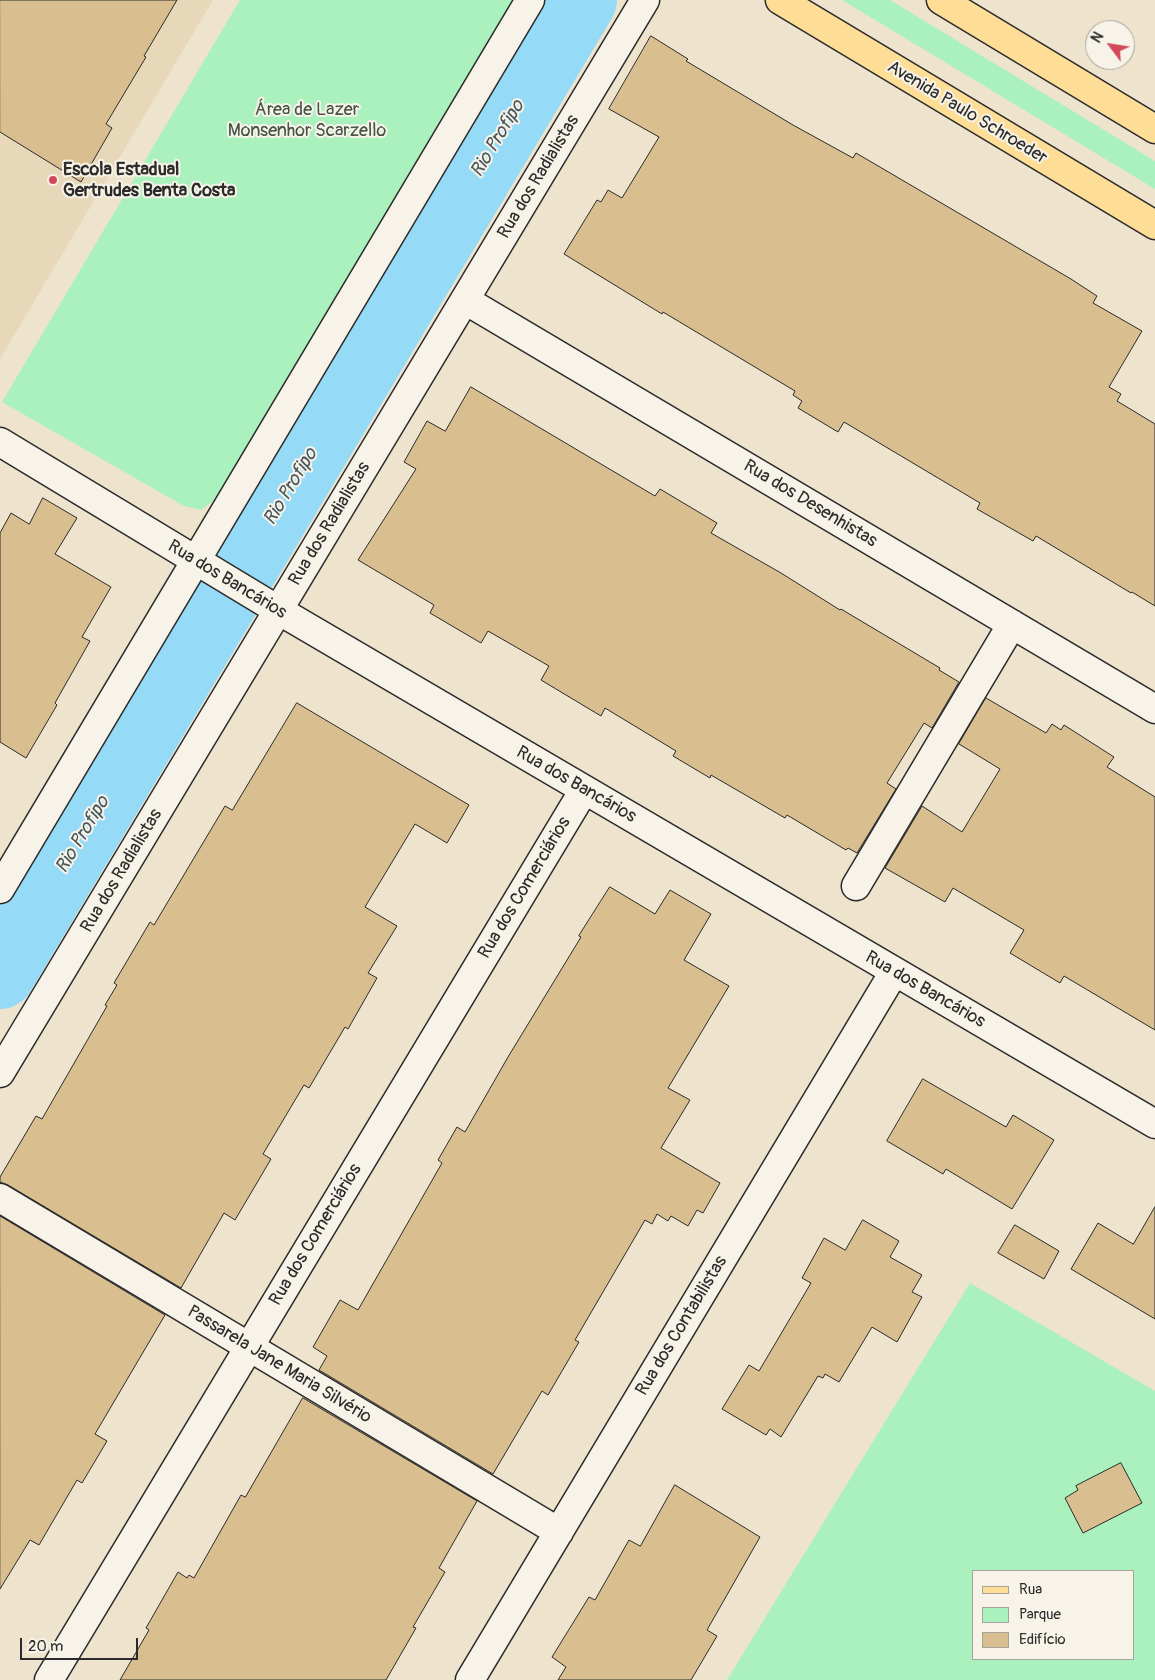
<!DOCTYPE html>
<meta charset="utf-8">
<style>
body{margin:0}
#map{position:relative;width:1155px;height:1680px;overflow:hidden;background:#eee3cd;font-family:Pangolin,sans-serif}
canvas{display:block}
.legend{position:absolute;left:972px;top:1570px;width:162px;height:90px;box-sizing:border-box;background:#f7f3e8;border:1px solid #a5a39c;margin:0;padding:6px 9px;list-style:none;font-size:15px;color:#2b2b2b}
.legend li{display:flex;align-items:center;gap:10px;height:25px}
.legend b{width:25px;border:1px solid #a5a39c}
.north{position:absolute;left:1085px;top:20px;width:50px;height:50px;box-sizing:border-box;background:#f7f3e8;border:1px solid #a5a39c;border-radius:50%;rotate:301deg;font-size:14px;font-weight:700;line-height:20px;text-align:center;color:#2b2b2b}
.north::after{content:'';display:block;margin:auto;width:18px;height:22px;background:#d1495b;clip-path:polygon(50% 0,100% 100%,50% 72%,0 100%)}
.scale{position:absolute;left:20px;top:1638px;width:118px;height:22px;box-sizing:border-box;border:2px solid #2b2b2b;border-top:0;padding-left:6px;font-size:15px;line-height:18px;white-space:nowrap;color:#2b2b2b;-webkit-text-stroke:4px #f7f3e8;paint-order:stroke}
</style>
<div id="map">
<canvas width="1155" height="1680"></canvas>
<ul class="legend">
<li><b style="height:6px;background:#fedd96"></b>Rua</li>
<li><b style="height:14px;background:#abf1bd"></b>Parque</li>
<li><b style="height:14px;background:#d9bf8f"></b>Edifício</li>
</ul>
<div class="north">N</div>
<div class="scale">20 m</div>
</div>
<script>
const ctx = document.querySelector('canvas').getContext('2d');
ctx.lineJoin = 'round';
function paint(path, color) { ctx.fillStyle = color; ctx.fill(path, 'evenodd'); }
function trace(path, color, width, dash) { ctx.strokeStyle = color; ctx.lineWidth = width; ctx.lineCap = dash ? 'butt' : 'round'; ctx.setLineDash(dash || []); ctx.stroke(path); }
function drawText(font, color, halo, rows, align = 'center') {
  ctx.font = font + ' Pangolin,sans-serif'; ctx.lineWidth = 4; ctx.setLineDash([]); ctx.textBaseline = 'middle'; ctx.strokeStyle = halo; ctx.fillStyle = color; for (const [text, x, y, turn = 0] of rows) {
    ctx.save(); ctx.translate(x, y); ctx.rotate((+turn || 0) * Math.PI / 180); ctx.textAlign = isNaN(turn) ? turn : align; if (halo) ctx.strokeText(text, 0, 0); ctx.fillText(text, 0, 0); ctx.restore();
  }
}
const built = new Path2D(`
 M0 0H213L0 359Z`);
const green = new Path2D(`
 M240 0H519L217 498 201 510 184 506 2 402Z
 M842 0H890L1155 161V189Z
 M970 1283 1155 1391V1680H727ZM974 1571H1134V1659H974Z`);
const river = new Path2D(`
 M0 974 582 0`);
const building = new Path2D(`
 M0 0H177L144 56 146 57 106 124 112 128 81 182 0 132Z
 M651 36 688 59 686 61 793 125 853 158 856 153 1071 279 1097 296 1093 303 1142 331 1109 387 1121 394 1117 401 1155 424V606L1132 592 1131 593 1036 536 1033 541 977 509 980 503 844 422 838 432 798 408 802 401 793 395 795 391 663 312 662 314 564 254 597 200 601 202 608 190 622 198 659 137 609 109Z
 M471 387 655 496 660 489 717 523 711 533 781 573 840 610 841 609 940 668 939 670 959 682 932 728 924 723 887 783 896 789 857 853 848 848 846 850 787 815 785 818 711 775 710 778 673 756 676 751 605 708 601 716 541 680 549 666 488 631 481 643 430 613 434 605 358 560 416 469 404 462 427 421 445 431Z
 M43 498 77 518 55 554 111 587 82 637 90 641 55 703 57 705 26 758 0 742V533L11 513 29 524Z
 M986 698 1046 733 1052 724 1061 730 1064 725 1114 757 1107 767 1155 797V1030L1064 976 1060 983 1010 953 1024 930 953 888 945 902 885 868 922 806 962 832 1000 769 959 744Z
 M297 703 469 805 447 843 415 824 365 907 397 926 368 973 377 978 348 1029 345 1027 309 1088 304 1085 263 1154 271 1159 235 1220 224 1213 181 1288 8 1185 0 1182V1177L36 1116 42 1119 107 1006 105 1005 117 985 114 983 150 922 154 925 225 806 232 810Z
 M610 887 655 914 670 890 711 914 684 960 729 986 668 1088 690 1100 661 1148 720 1183 703 1213 697 1210 688 1226 671 1216 668 1221 657 1214 652 1224 645 1220 575 1340 579 1342 548 1395 542 1391 493 1474 319 1370 327 1356 313 1347 340 1300 358 1310 442 1163 438 1160 457 1127 465 1132 508 1057 581 937 579 936Z
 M923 1079 1006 1127 1013 1115 1054 1140 1012 1209 946 1169 943 1174 887 1141Z
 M1155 1207V1319L1071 1269 1098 1223 1133 1244Z
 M0 1216 165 1315 95 1434 107 1441 82 1483 77 1480 39 1545 30 1540 0 1589Z
 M863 1220 899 1241 890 1257 922 1275 912 1292 922 1297 897 1342 872 1327 839 1382 825 1374 823 1378 818 1376 781 1437 770 1429 766 1435 722 1409 749 1365 759 1371 811 1283 802 1278 824 1238 845 1250Z
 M1015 1225 1059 1251 1044 1279 998 1253Z
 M303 1398 477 1501 439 1568 445 1572 413 1627 416 1628 386 1680H120L149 1630 146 1628 178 1572 187 1578 189 1575 194 1578 241 1495 245 1497Z
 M1121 1463 1142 1503 1083 1533 1065 1498 1078 1490 1076 1486Z
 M675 1485 760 1537 707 1630 717 1636 691 1680H558L566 1667 552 1657 589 1597 595 1600 629 1540 640 1546Z`);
const minor = new Path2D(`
 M465 300 1155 709
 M0 442 278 610 1155 1124
 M856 886 1012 624
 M0 889 530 0
 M0 1073 645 0
 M0 1198 559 1532
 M49 1680 584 790
 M470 1680 894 972`);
const primary = new Path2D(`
 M780 0 1155 225
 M941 0 1155 129`);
const markers = [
 [53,180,5,"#d1495b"]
];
const parkNames = [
 ["Área de Lazer",307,110],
 ["Monsenhor Scarzello",307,131]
];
const streetNames = [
 ["Avenida Paulo Schroeder",967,113,31],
 ["Rua dos Radialistas",539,177,-59],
 ["Rua dos Desenhistas",810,504,31],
 ["Rua dos Radialistas",330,524,-59],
 ["Rua dos Bancários",227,580,31],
 ["Rua dos Bancários",576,785,30],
 ["Rua dos Radialistas",122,871,-59],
 ["Rua dos Comerciários",525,888,-59],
 ["Rua dos Bancários",925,990,30],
 ["Rua dos Comerciários",316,1235,-59],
 ["Rua dos Contabilistas",682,1326,-59],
 ["Passarela Jane Maria Silvério",279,1365,31]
];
const poiNames = [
 ["Escola Estadual",63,170],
 ["Gertrudes Benta Costa",63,191]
];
const waterNames = [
 ["Rio Profipo",498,139,-59],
 ["Rio Profipo",291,487,-59],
 ["Rio Profipo",83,835,-59]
];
paint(built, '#e8d8ba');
paint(green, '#abf1bd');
trace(river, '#95daf7', 70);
paint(building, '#d9bf8f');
trace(building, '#2b2b2b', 1);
trace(minor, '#2b2b2b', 31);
trace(primary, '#2b2b2b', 31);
trace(minor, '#f7f3e8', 28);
trace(primary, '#fedd96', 28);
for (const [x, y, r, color] of markers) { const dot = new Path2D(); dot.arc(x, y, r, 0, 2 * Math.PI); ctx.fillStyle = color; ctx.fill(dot); trace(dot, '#f7f3e8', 2); }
drawText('18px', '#455348', '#f7f3e8', parkNames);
drawText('18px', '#2b2b2b', '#f7f3e8', streetNames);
drawText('bold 18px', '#2b2b2b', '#f7f3e8', poiNames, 'left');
drawText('italic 19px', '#46575e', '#f7f3e8', waterNames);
</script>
